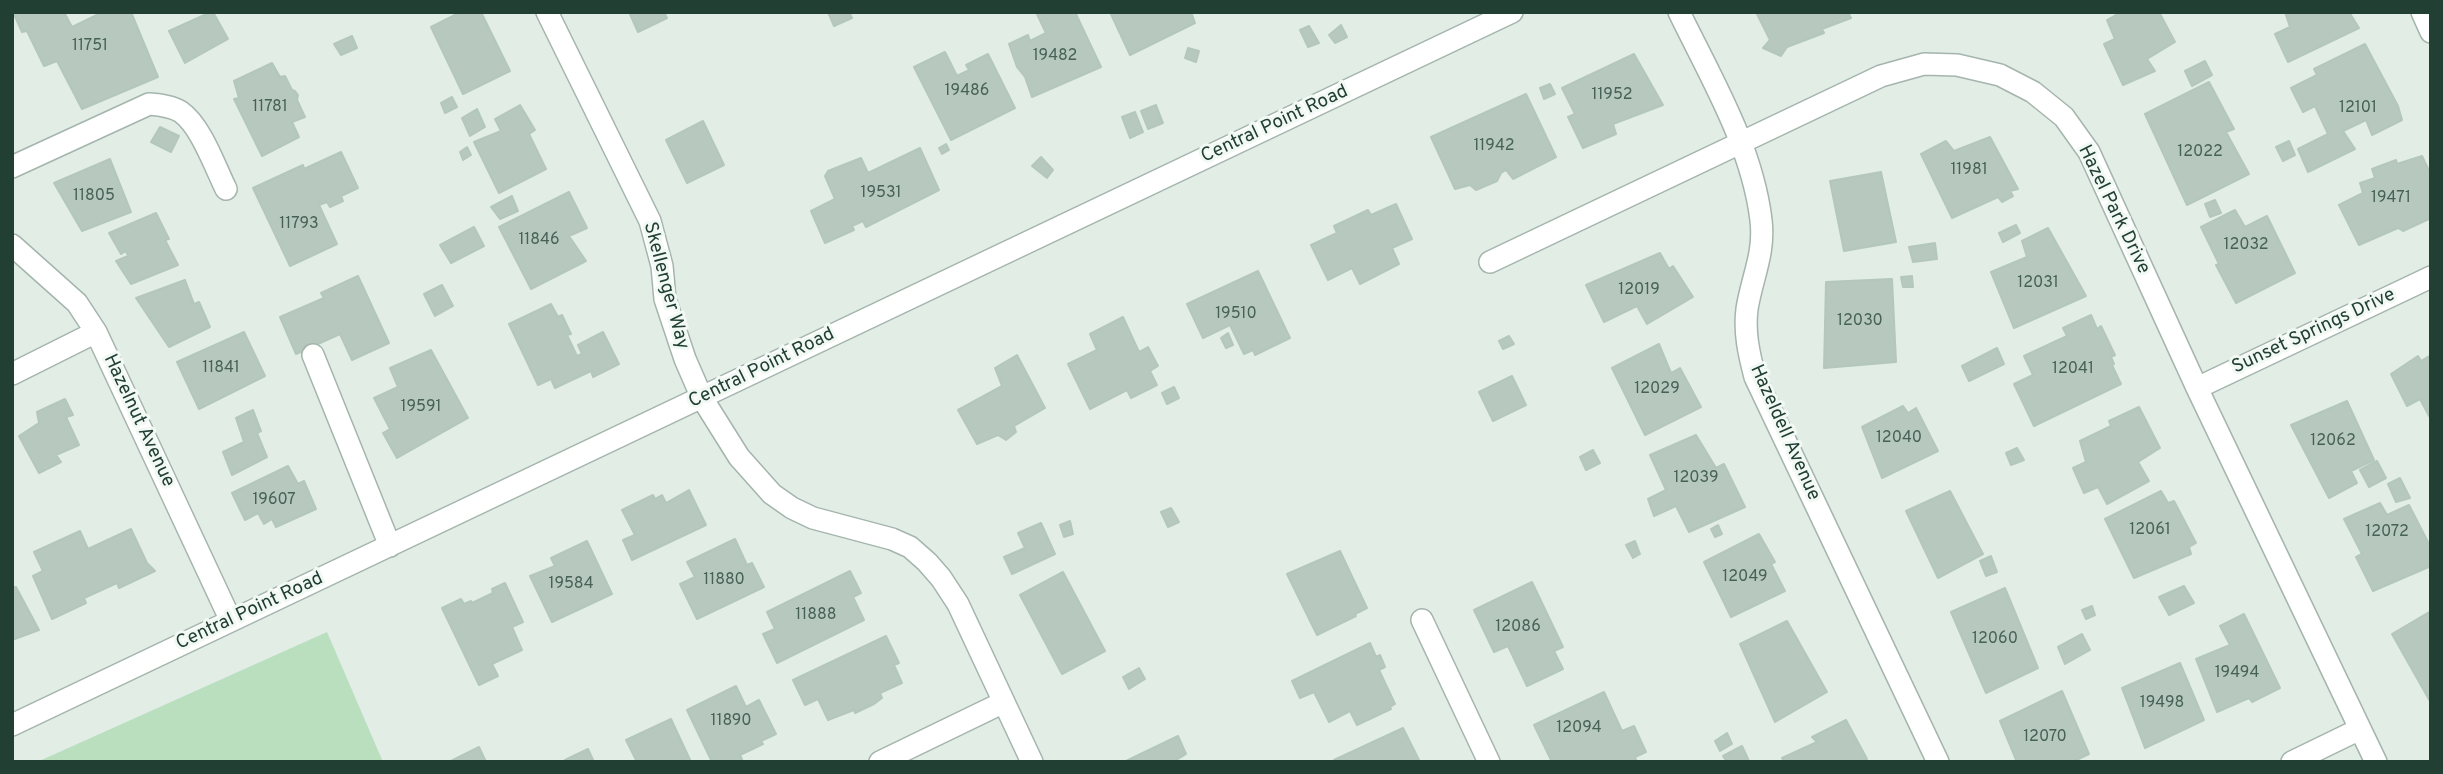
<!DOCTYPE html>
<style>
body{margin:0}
#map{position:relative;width:2443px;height:774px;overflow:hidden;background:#e2ede6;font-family:Overpass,sans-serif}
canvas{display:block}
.frame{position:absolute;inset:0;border:14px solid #213f33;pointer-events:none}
</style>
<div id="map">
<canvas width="2443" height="774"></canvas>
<div class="frame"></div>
</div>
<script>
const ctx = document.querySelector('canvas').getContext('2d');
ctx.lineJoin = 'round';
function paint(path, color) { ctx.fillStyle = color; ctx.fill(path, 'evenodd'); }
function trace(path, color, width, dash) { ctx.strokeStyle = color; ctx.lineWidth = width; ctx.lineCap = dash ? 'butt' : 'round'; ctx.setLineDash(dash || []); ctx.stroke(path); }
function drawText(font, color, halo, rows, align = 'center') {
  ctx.font = font + ' Overpass,sans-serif'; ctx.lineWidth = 6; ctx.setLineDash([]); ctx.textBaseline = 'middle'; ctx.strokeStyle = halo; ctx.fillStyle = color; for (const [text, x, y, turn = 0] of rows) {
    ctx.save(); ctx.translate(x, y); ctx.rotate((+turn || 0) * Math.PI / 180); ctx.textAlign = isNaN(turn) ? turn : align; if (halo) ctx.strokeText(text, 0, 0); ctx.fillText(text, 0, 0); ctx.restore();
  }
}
const green = new Path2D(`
 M327 632 383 762H37Z`);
const building = new Path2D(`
 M13 12H64L72 27 103 12H131L158 77 82 109 57 61 44 66 27 31 22 32Z
 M211 12H213L228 39 185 63 169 31Z
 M461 12H481L510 71 463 94 431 27Z
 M629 12H664L667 18 638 32Z
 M828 12H849L852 18 834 26Z
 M1036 12H1075L1101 67 1032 97 1025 77 1017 67 1009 44 1028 35 1030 41 1046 33Z
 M1110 12H1191L1195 23 1130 55Z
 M1756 12H1848L1851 18 1822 29 1824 33 1787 47 1781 56 1763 48 1770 40Z
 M2121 12H2159L2175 42 2147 59 2155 71 2123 85 2104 44 2115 39 2107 20Z
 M2285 12H2349L2359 28 2288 62 2275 34 2290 27Z
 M1341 25 1347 37 1335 43 1329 35Z
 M1309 26 1319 43 1308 47 1300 30Z
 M352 36 357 48 341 55 334 44Z
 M2365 44 2398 106 2402 120 2372 135 2366 120 2343 131 2355 149 2308 172 2298 149 2328 134 2315 106 2303 112 2291 88 2317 75 2314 69Z
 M1188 48 1199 51 1196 62 1185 58Z
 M945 52 957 76 969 70 966 65 988 54 1015 108 951 140 914 67Z
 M1634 54 1663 105 1613 124 1616 134 1583 148 1568 117 1575 114 1562 88Z
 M2205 61 2212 75 2192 86 2185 71Z
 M272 63 280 77 285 76 292 90 295 91 298 95 297 100 305 117 292 122 299 137 262 156 234 99 239 98 234 81Z
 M2209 82 2234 129 2226 132 2249 174 2187 205 2145 114Z
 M1550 84 1555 94 1544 99 1540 88Z
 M1526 94 1556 157 1513 179 1506 170 1501 173 1497 181 1476 190 1470 185 1455 189 1431 137Z
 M452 97 457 107 445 113 441 103Z
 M520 105 535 130 529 134 546 169 499 193 474 142 501 131 495 119Z
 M1156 105 1163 123 1148 129 1141 111Z
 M477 109 485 127 470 136 462 118Z
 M1135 112 1143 132 1130 138 1122 117Z
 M703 121 724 165 687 183 666 140Z
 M160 127 179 136 171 152 151 142Z
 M1990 137 2018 189 2010 191 2013 196 2002 202 1998 197 1952 218 1921 154 1946 141 1954 151Z
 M2289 141 2295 155 2283 161 2276 147Z
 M946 144 949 150 942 154 939 148Z
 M467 147 471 155 463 160 460 152Z
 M920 148 939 190 866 227 863 221 852 226 854 230 825 243 811 211 835 199 825 176 828 171 861 158 868 173Z
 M341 152 358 188 341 196 343 201 330 207 327 202 319 205 337 244 290 266 253 188 303 165 304 169Z
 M2422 156 2431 175V218L2403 231 2398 228 2359 245 2339 205 2363 193 2360 183 2375 178 2372 169 2396 160 2397 164Z
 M1041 157 1053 170 1047 178 1032 166Z
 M110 159 131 212 82 231 54 183Z
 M1881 172 1896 242 1844 251 1830 181Z
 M569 192 587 228 569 236 586 261 531 289 499 227Z
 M512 196 518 211 500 219 491 207Z
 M2215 200 2221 213 2210 217 2205 204Z
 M1396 204 1412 239 1392 248 1399 264 1360 284 1352 268 1328 280 1311 245 1337 233 1334 226 1368 210 1371 215Z
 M2235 210 2245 227 2267 216 2295 273 2236 303 2216 265 2219 264 2201 227Z
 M156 213 169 239 165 240 178 265 131 284 116 261 128 256 126 251 121 254 109 233Z
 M2016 225 2020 233 2003 242 1999 233Z
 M474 227 484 246 451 263 440 245Z
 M2048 228 2086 296 2014 328 1991 272 2027 257 2022 241Z
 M1935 243 1937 259 1913 262 1909 247Z
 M1660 253 1669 269 1673 266 1693 297 1647 324 1637 306 1604 322 1586 285Z
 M1258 271 1290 338 1255 355 1253 350 1244 354 1230 325 1203 338 1187 304Z
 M358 276 389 343 352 360 340 334 296 354 280 317 324 298 321 293Z
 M1912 276 1913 287H1903L1901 277Z
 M1892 279 1896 362 1824 368 1826 282Z
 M185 280 194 304 199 302 210 327 169 347 136 298Z
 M442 285 453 306 435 316 424 294Z
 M551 304 558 317 562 315 571 334 567 335 577 356 582 354 578 345 603 332 619 364 593 377 591 371 555 388 551 379 538 385 509 324Z
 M2091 315 2097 329 2101 326 2115 355 2111 357 2114 364 2112 365 2121 384 2034 426 2014 384 2033 375 2024 356 2067 336 2063 328Z
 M1123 317 1139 352 1148 347 1158 366 1150 371 1157 385 1131 398 1127 390 1090 409 1068 364 1097 350 1090 334Z
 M244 332 265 376 199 409 177 362Z
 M1228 333 1233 345 1226 348 1221 338Z
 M1509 336 1514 344 1503 349 1499 341Z
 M1659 344 1671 373 1680 368 1701 407 1645 435 1612 368Z
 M1997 348 2004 364 1969 381 1962 366Z
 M431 350 468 418 397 458 383 433 390 429 374 398 398 387 390 368Z
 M1017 355 1045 408 1014 426 1016 432 1006 440 998 435 977 444 958 410 1002 386 995 368Z
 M2431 355V415L2429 416 2420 399 2407 406 2391 374 2418 356 2421 361Z
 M1512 376 1526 405 1493 421 1479 392Z
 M1174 387 1179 398 1167 404 1162 393Z
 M65 399 73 415 66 417 79 445 56 455 61 462 39 473 19 436 39 423 37 412Z
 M2347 401 2374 460 2351 471 2357 483 2329 498 2291 425Z
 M1903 406 1908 413 1916 408 1938 451 1882 478 1862 427Z
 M2139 407 2160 448 2138 462 2149 481 2107 504 2098 487 2084 493 2073 468 2086 462 2080 441 2111 426 2109 421Z
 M253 410 261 431 257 433 267 457 232 475 223 452 244 442 236 418Z
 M1696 435 1716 468 1724 464 1745 507 1689 532 1676 506 1654 516 1648 499 1666 490 1650 455Z
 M2017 448 2024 460 2011 465 2006 453Z
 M1593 450 1600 463 1586 470 1580 457Z
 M2377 461 2386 478 2369 487 2360 470Z
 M288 466 298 484 304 481 316 509 276 527 272 519 264 524 258 513 245 520 232 493Z
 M2400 478 2410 498 2396 502 2388 484Z
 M689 490 706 525 632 560 623 540 635 535 622 510 653 495 655 499 662 495 666 503Z
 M1950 491 1983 554 1938 578 1906 511Z
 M2161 491 2168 503 2174 501 2196 543 2189 547 2191 554 2134 578 2105 519Z
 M2380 503 2387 515 2409 505 2431 548V566L2373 591 2356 557 2362 554 2344 519Z
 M1171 508 1179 522 1168 527 1161 512Z
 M1070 521 1073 534 1064 537 1060 525Z
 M1041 523 1055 554 1012 574 1004 557 1025 548 1018 533Z
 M1718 525 1722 534 1715 537 1711 529Z
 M131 529 147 563 155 571 119 588 117 583 84 598 86 603 52 619 33 576 43 571 34 552 80 531 88 549Z
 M1759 534 1775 562 1771 564 1785 591 1731 617 1704 562Z
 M735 539 747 565 752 563 764 587 697 619 680 584 695 577 687 562Z
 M587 541 612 594 552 622 530 576 555 566 551 558Z
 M1635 541 1640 554 1633 558 1626 545Z
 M1340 551 1367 608 1355 614 1356 616 1317 635 1287 574Z
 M1991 556 1997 572 1986 576 1980 561Z
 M850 571 861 593 853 597 864 620 777 663 763 634 775 629 767 612Z
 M1063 572 1105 651 1062 674 1020 595Z
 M1532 582 1563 647 1554 651 1563 669 1527 686 1508 646 1494 652 1474 610Z
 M505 583 523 622 512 627 522 650 492 664 498 676 479 685 442 608 461 599 464 604 471 601 472 603 493 593 492 589Z
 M2184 586 2194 603 2169 615 2159 597Z
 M16 587 39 630 12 640V588Z
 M2005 588 2038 668 1986 693 1951 612Z
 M2092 606 2095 615 2086 619 2082 610Z
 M2431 611V703L2392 634Z
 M2244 614 2280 688 2252 702 2249 698 2217 712 2196 659 2230 645 2220 626Z
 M1787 621 1827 692 1775 722 1740 644Z
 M2082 634 2090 650 2065 664 2058 647Z
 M886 636 899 663 894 665 902 683 880 693 882 698 874 704 855 713 854 710 828 720 818 699 805 705 793 680Z
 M1370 643 1376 657 1380 655 1385 667 1379 670 1395 704 1390 707 1391 709 1357 725 1350 711 1329 722 1314 692 1300 698 1292 681Z
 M2180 663 2204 720 2145 748 2122 688Z
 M1139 668 1145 679 1129 689 1123 677Z
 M736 686 746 707 759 700 776 734 761 741 763 744 740 755 743 762H712L687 710Z
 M2062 691 2089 754 2072 762H2017L2000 721Z
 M1604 692 1622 731 1634 726 1646 752 1635 757 1637 762H1552L1534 725Z
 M671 719 691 762H637L626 740Z
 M1846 720 1867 759 1861 762H1784L1782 758 1817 742 1812 737Z
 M1403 728 1420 762H1335L1334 760Z
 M1727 733 1732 744 1720 751 1715 741Z
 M1178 736 1186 754 1173 762H1124Z
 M1742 746 1749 761 1727 762 1723 756Z
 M479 747 486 762H449Z
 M588 749 594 762H566L565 760Z`);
const minor = new Path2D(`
 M547 12 650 221 662 266 665 299 685 359 702 398 739 457 772 494 792 508 813 518 892 539 910 547 927 562 941 578 958 604 1032 762
 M1679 12C1711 78 1752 146 1761 220 1765 254 1752 277 1747 309 1744 333 1749 354 1755 377L1938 762
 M2422 12 2431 32
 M12 167 149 104C160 105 172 106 181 112 201 126 215 167 226 189
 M12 245 77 303 96 332 231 621
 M1490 262 1881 76 1924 64 1957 65 2000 75 2033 92 2064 117 2089 152 2197 388 2376 762
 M313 355 390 546
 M12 374 96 332
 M2197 388 2431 277
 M1422 620 1489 762
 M12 725 1512 12
 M880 762 1004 702
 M2292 762 2360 729`);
const numberNames = [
 ["11751",90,47],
 ["19482",1055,57],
 ["19486",967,92],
 ["11952",1612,96],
 ["11781",270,108],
 ["12101",2358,109],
 ["11942",1494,147],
 ["12022",2200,153],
 ["11981",1969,171],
 ["19531",881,194],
 ["11805",94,197],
 ["19471",2391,199],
 ["11793",299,225],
 ["11846",539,241],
 ["12032",2246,246],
 ["12031",2038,284],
 ["12019",1639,291],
 ["19510",1236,315],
 ["12030",1860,322],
 ["11841",221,369],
 ["12041",2073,370],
 ["12029",1657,390],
 ["19591",421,408],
 ["12040",1899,439],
 ["12062",2333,442],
 ["12039",1696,479],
 ["19607",274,501],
 ["12061",2150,531],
 ["12072",2387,533],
 ["12049",1745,578],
 ["11880",724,581],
 ["19584",571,585],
 ["11888",816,616],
 ["12086",1518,628],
 ["12060",1995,640],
 ["19494",2237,674],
 ["19498",2162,704],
 ["11890",731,722],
 ["12094",1579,729],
 ["12070",2045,738]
];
const streetNames = [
 ["Central Point Road",1275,125,-25],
 ["Hazel Park Drive",2113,210,64],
 ["Skellenger Way",665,286,75],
 ["Sunset Springs Drive",2314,332,-25],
 ["Central Point Road",762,369,-26],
 ["Hazelnut Avenue",138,421,65],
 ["Hazeldell Avenue",1784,433,66],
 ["Central Point Road",250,612,-25]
];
paint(green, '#b9dfbf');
paint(building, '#b7c8bf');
trace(building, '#b4c7bc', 2);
trace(minor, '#a4b5ad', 24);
trace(minor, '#fff', 21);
drawText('16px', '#466156', null, numberNames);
drawText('19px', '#213f33', '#f2f9f5', streetNames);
</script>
